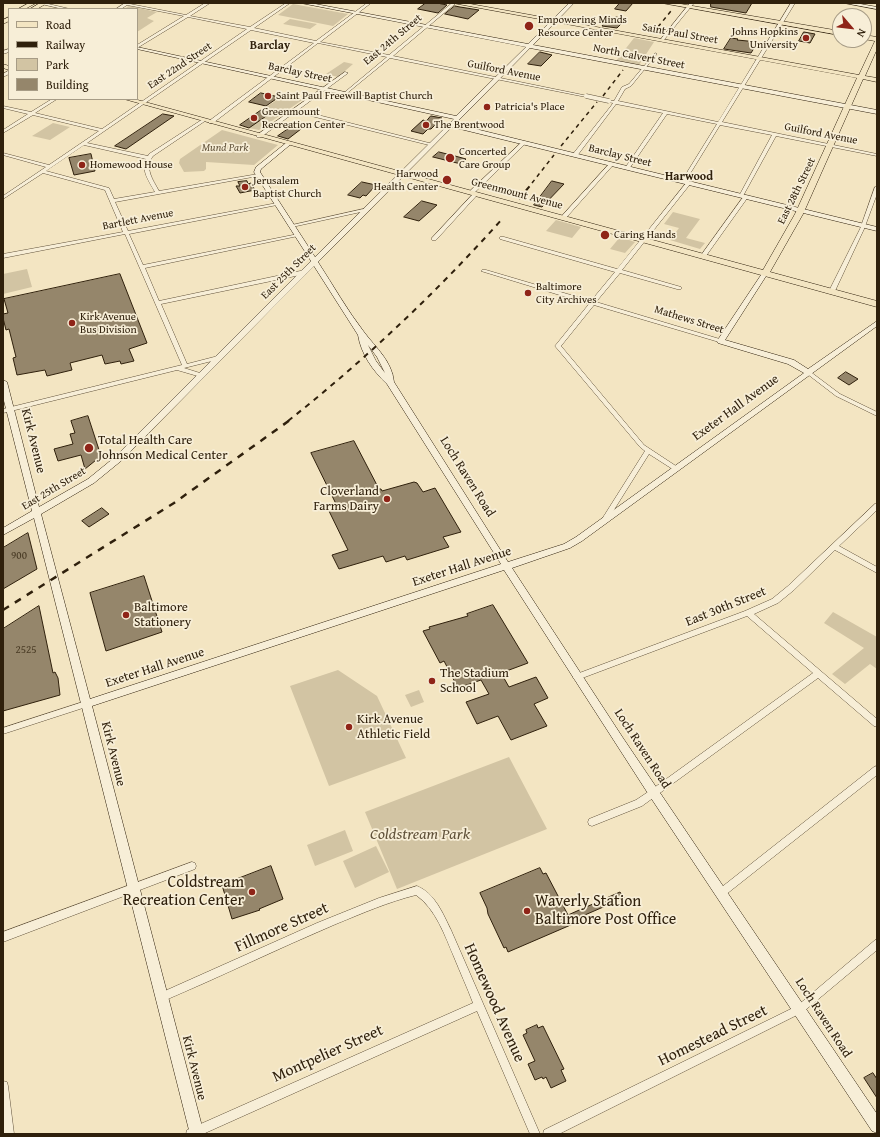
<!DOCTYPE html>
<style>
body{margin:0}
#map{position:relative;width:880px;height:1137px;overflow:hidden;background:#f3e5c2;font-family:"Gentium Book Plus",serif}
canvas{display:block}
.frame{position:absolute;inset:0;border:4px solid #2f200c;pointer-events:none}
.legend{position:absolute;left:8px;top:8px;width:130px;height:92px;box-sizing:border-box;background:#f7eed7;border:1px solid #a79c86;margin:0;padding:5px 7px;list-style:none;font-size:12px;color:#2f200c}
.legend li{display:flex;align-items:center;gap:8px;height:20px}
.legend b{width:20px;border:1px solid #a79c86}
.north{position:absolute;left:832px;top:8px;width:40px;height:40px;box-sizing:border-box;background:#f7eed7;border:1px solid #a79c86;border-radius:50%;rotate:118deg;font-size:11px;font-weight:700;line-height:16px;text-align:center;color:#2f200c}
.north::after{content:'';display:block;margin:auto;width:14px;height:18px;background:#8f2418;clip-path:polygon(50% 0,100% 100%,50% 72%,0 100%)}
</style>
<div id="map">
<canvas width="880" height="1137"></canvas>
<div class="frame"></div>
<ul class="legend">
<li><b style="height:5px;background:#f3e5c2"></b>Road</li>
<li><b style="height:5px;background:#2f200c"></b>Railway</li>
<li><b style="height:11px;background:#d2c4a3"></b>Park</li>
<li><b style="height:11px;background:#95866b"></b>Building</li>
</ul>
<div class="north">N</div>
</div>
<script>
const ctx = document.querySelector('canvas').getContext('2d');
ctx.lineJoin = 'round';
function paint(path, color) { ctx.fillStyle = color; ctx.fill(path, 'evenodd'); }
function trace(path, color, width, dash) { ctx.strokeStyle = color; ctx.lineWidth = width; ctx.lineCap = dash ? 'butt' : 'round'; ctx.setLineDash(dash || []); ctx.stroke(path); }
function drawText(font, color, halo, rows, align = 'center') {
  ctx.font = font + ' "Gentium Book Plus",serif'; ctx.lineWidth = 3.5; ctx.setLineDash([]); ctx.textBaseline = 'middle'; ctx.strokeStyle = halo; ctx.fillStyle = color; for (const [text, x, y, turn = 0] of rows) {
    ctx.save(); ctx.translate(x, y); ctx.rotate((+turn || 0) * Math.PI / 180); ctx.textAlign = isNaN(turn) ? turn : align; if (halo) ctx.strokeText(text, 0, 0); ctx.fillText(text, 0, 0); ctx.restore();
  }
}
const green = new Path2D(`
 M293 4 348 14 333 26 278 15Z
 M129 6 157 12 147 18 154 21 137 32V9H124Z
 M290 19 317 24 310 29 283 24Z
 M634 38 654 42 639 65 616 61Z
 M344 62 353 64 338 77 326 74Z
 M286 94 305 98 259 130 249 128 263 109Z
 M53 123 70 127 50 140 32 136Z
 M222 130 278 145 254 165 206 162V169L204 171 184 172 179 163 180 159Z
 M673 212 700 219 686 238 705 243 700 249 670 240 679 228 664 224Z
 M556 220 581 227 572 238 546 231Z
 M620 237 635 242 625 253 610 249Z
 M27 269 32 287 3 294V274Z
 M833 612 877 637V669L870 664 845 684 832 674 864 648 824 623Z
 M338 670 377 696 406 758 329 786 290 686Z
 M419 690 424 702 411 707 405 695Z
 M509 757 547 829 397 889 365 812Z
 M345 830 353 851 315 866 307 845Z
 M376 846 389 872 355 888 343 861Z`);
const building = new Path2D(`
 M426 3H437L447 5 438 13 418 9Z
 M620 3H633L626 11 615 9Z
 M711 3H752L746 13 711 7Z
 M455 6 460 7 479 10 468 19 445 14Z
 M616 17 626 19 617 28 602 26 605 22 611 23Z
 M804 32 815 34 810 43 799 41Z
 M731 38 738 39 737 40 758 42 751 53 724 49Z
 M540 52 552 55 541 66 528 64Z
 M261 93 279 97 266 106 249 102Z
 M263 109 272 112 249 128 240 125Z
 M163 114 174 116 126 149 115 146Z
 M431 116 442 118 431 129H428L423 134 411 131 423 120 426 121Z
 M291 127 301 129 288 139 278 136Z
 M439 152 455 156 466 159 461 164 433 157Z
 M91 154 95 171 74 175 69 158Z
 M247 181 248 184 251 183 255 190 240 193 236 186H240L238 182Z
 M552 181 564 184 542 207 534 205Z
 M362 182 376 185 366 196 363 195 360 198 348 195Z
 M422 201 437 205 419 221 404 217Z
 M120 274 147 343 129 349 134 361 121 364 120 361 105 364 102 355 70 363 72 370 47 376 45 370 17 375 13 358 16 357 9 329 6 330 3 318V314L8 313 4 299Z
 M846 372 858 379 849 385 838 378Z
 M88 416 101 456 85 469 81 455 58 461 54 449 73 444 70 434 75 433 71 421Z
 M354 441 379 489H381L382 491 414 482 417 483 423 492 435 488 461 532 443 537 449 547 407 560 405 556 386 562 383 556 339 569 332 555 348 550 329 511 338 508 311 453Z
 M102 508 109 514 89 527 82 521Z
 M28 533 37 569 3 589V548Z
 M144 576 162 632 106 651 90 593Z
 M493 605 528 663 501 673 509 687 536 677 548 698 534 704 547 726 511 740 498 716 477 724 466 702 489 694 481 680 458 688 444 661 440 663 423 631 430 629 429 627 468 616 467 614Z
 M39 606 53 673 55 672 58 678 60 695 3 711V629Z
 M271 866 283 899 259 909 260 910 232 919 222 885Z
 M540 868 543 874 546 873 568 915 620 892 624 898 571 921 573 924 508 952 506 947 504 948 488 914 487 908 480 893Z
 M537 1025 538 1028 543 1026 564 1069 561 1070 566 1081 551 1088 546 1077 543 1079 542 1077 535 1080 528 1064 535 1061 523 1035 527 1033 526 1030Z
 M873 1073 877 1079V1098L864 1078Z`);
const street = new Path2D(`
 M37 3H44L70 9H63Z
 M125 3 186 15 205 3H210L190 16 250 27 286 3H290L254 28 316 41 367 3H371L320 42 389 55 452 3H456L393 56 588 96 586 97 390 58 346 94H345V92L387 57 318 43 213 123H209V121L314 43 251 30 87 143 148 156 149 154 203 119H205V121L153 156C144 168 153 180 159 191L258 174 260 175 258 176 115 202 128 231 277 203 279 204 277 205 129 234 143 265 298 234 300 235 298 236 145 268 159 301 305 270 308 272 305 274 161 304 187 364 218 356 221 358 220 359 184 368 203 374V376L201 377 177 370 3 413V409L182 365 125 234 3 258V254L123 232 105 190 43 173 3 199V196L46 167 3 155V153L49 165 99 131 33 115 3 133V130L28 114 3 108V106L31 112 52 99H57L35 113 102 129 247 29 188 17 137 48V45L184 16 127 5 121 9H116ZM84 145 146 159C141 171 149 181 155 192L114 199 109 188 46 171Z
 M690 3H694L663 41H661V39Z
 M791 3H795L722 122 877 154V156L776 136 743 196 741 197 739 196 772 135 720 125 685 182 683 183 681 182 717 124 667 114 629 169H627L625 168 663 113 616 104 577 156H573V154L611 106 613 103 608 102V100L614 101 622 87 629 84 655 53 657 54 656 55 631 86 625 89 618 101 718 122Z
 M9 49V52L3 54V51Z
 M8 71H9V74L3 77V74Z
 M345 72 348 73 298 110 433 144V146L295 112 261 137H257V135Z
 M522 142 526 143 473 194H469V192Z
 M610 163 614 164 565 219H561V217Z
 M687 182 691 183 622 270 681 287V289H677L620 273 596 302 723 340V342H719L594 305 561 346 644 445 679 468 678 470H674L649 454 607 521H605L602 519 645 451 640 447 555 346 589 304 481 271 482 270H486L591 301 615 272 500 239V237H504L617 269Z
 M875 187H877V194L864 229 835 291 834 292H830L829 291 860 229Z
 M474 193 478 194 436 240H432V238Z
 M744 196 748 197 706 256H702V254Z
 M368 208 370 209V210L292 227 290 226 292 225Z
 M808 370 840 394 877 412V416L836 396 806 373 805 372Z
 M875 504H877V510L839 546 877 567V573L835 550 794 590 778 603 754 614 877 719V727L874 726 818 678 642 806 592 826 589 825 588 822 589 819 636 800 651 790 813 673 747 616 577 680 574 679 573 677 574 675 745 611 772 599 788 586Z
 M86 701 89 702 90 704 89 706 3 734V728Z
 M877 766V775L724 896 721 897 718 896 717 893 718 890 874 767Z
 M192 862 195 863 196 866 195 869 3 942V932Z
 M417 886C435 893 443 914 451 930L540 1134H530L477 1011 203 1134H186L187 1130 473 1003C467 987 460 972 454 957 445 936 436 909 416 895 388 902 363 913 336 924 277 949 220 977 161 1002L158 1000 156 997 158 994 317 923 379 898Z
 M877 939V950L803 1012 559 1134H543L544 1130 797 1006 874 941Z
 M3 1081 7 1082 8 1086 14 1134H4Z`);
const secondary = new Path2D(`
 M301 3H310L528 44 569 3H574L533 45 877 110V114L530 48 455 124 877 227V231L452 127 318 262C333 285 347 310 364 332 376 348 392 361 394 382L508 562 564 544 576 537 804 373 788 364 718 343 717 341 763 272H767L768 273 725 340 794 360 808 369 877 321V326L582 541 570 548 512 568 623 738 877 1114V1133L872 1131 649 795 504 570 92 706 204 1134H190L34 518 3 535V528L32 511 3 397V380L7 382 39 507 88 479 115 457 311 261 254 172 256 167 286 143 291 144 261 169 260 172 315 257 454 119 137 49V47L456 116 526 47ZM314 266 358 335C361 354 373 371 387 384L501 564 90 699 41 514 94 483 121 461ZM368 345 377 357 385 373 376 361Z
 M844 3H855L877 7V9Z`);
const primary = new Path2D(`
 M29 3H36L25 9H18Z
 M40 3H47L37 9H30Z
 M453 3H465L859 75 875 41 864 39V35L877 37V49L865 76 877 78V82L863 79 803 214 770 272 877 301V307L124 99H134L763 270 795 214 857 78Z
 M662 3H675L840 31V35Z
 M9 17V21L3 24V20Z
 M3 64 9 66V70L3 68Z`);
const railFar2 = new Path2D(`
 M653 33 671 11
 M603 96 623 70
 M561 146 597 102
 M532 183 554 155`);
const railFar1 = new Path2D(`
 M519 199 533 182
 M288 421C366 359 437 292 503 218`);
const rail = new Path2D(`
 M3 610 174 503 290 420`);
const streetBridge = new Path2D(`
 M586 96 609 101`);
const markers = [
 [529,26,5,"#8f2418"],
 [806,38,4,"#8f2418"],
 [268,96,4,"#8f2418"],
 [487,107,4,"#8f2418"],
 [254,118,4,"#8f2418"],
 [426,125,4,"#8f2418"],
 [450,158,5,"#8f2418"],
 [82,165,4,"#8f2418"],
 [447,180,5,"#8f2418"],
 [245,187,4,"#8f2418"],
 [605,235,5,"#8f2418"],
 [528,293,4,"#8f2418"],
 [72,323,4,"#8f2418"],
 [89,448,5,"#8f2418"],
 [387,499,4,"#8f2418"],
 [126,615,4,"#8f2418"],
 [432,681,4,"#8f2418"],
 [349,727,4,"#8f2418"],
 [252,892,4,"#8f2418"],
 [527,911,4,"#8f2418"]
];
const farPoinames = [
 ["Empowering Minds",538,20],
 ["Resource Center",538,33],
 ["Johns Hopkins",798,32,"right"],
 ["University",798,45,"right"],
 ["Saint Paul Freewill Baptist Church",276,96],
 ["Patricia's Place",495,107],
 ["Greenmount",262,112],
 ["Recreation Center",262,125],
 ["The Brentwood",434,125],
 ["Concerted",459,152],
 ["Care Group",459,165],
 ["Homewood House",90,165],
 ["Harwood",438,174,"right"],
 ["Health Center",438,187,"right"],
 ["Jerusalem",253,181],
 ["Baptist Church",253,194],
 ["Caring Hands",614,235],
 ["Baltimore",536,287],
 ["City Archives",536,300],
 ["Kirk Avenue",80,317],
 ["Bus Division",80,330]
];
const farStreetnames = [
 ["Saint Paul Street",680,34,10],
 ["East 24th Street",393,40,-40],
 ["North Calvert Street",639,57,11],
 ["East 22nd Street",180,66,-34],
 ["Guilford Avenue",504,71,11],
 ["Barclay Street",300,73,12],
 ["Guilford Avenue",821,134,11],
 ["Barclay Street",620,156,14],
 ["East 28th Street",797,191,-64],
 ["Greenmount Avenue",517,194,15],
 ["Bartlett Avenue",138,220,-11],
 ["East 25th Street",289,272,-45],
 ["Mathews Street",689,320,17],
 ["East 25th Street",54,489,-31]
];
const farParknames = [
 ["Mund Park",225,148]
];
const numberNames = [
 ["900",19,556],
 ["2525",26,650]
];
const farNeighbourhoodnames = [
 ["Barclay",270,46],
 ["Harwood",689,177]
];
const streetNames = [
 ["Exeter Hall Avenue",736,408,-36],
 ["Kirk Avenue",33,441,76],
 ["Loch Raven Road",467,477,58],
 ["Exeter Hall Avenue",462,567,-18],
 ["East 30th Street",726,607,-22],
 ["Exeter Hall Avenue",155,668,-18],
 ["Loch Raven Road",642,749,57],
 ["Kirk Avenue",113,754,76],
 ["Loch Raven Road",823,1018,57],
 ["Kirk Avenue",194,1068,76]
];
const poiNames = [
 ["Total Health Care",98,441],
 ["Johnson Medical Center",98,456],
 ["Cloverland",379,492,"right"],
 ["Farms Dairy",379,507,"right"],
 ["Baltimore",134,608],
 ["Stationery",134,623],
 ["The Stadium",440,674],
 ["School",440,689],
 ["Kirk Avenue",357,720],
 ["Athletic Field",357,735]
];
const nearParknames = [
 ["Coldstream Park",420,835]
];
const nearPoinames = [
 ["Coldstream",244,883],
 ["Recreation Center",244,901],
 ["Waverly Station",535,902,"left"],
 ["Baltimore Post Office",535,920,"left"]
];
const nearStreetnames = [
 ["Fillmore Street",282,928,-24],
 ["Homewood Avenue",494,1003,66],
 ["Homestead Street",713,1036,-26],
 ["Montpelier Street",328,1054,-24]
];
paint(green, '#d2c4a3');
paint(building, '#95866b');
trace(building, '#2f200c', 1);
trace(street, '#60513a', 1);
trace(secondary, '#2f200c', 1);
trace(primary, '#2f200c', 1);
paint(street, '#f7eed7');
paint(secondary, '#f7eed7');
paint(primary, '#f3e5c2');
trace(railFar2, '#2f200c', 1.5, [4, 4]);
trace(railFar1, '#2f200c', 2, [5.5, 5.5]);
trace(rail, '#2f200c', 2.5, [7, 7]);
trace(streetBridge, '#60513a', 5, []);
trace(streetBridge, '#f7eed7', 4);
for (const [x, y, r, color] of markers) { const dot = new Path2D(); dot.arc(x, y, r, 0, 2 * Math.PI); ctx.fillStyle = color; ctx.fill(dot); trace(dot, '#f7eed7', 1.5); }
drawText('11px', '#2f200c', '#f7eed7', farPoinames, 'left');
drawText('11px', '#2f200c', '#f7eed7', farStreetnames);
drawText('italic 11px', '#605139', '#f7eed7', farParknames);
drawText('11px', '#483a24', null, numberNames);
drawText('bold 12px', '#2f200c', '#f7eed7', farNeighbourhoodnames);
drawText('13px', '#2f200c', '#f7eed7', streetNames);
drawText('13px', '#2f200c', '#f7eed7', poiNames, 'left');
drawText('italic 16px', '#605139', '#f7eed7', nearParknames);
drawText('16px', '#2f200c', '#f7eed7', nearPoinames, 'right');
drawText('16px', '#2f200c', '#f7eed7', nearStreetnames);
</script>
